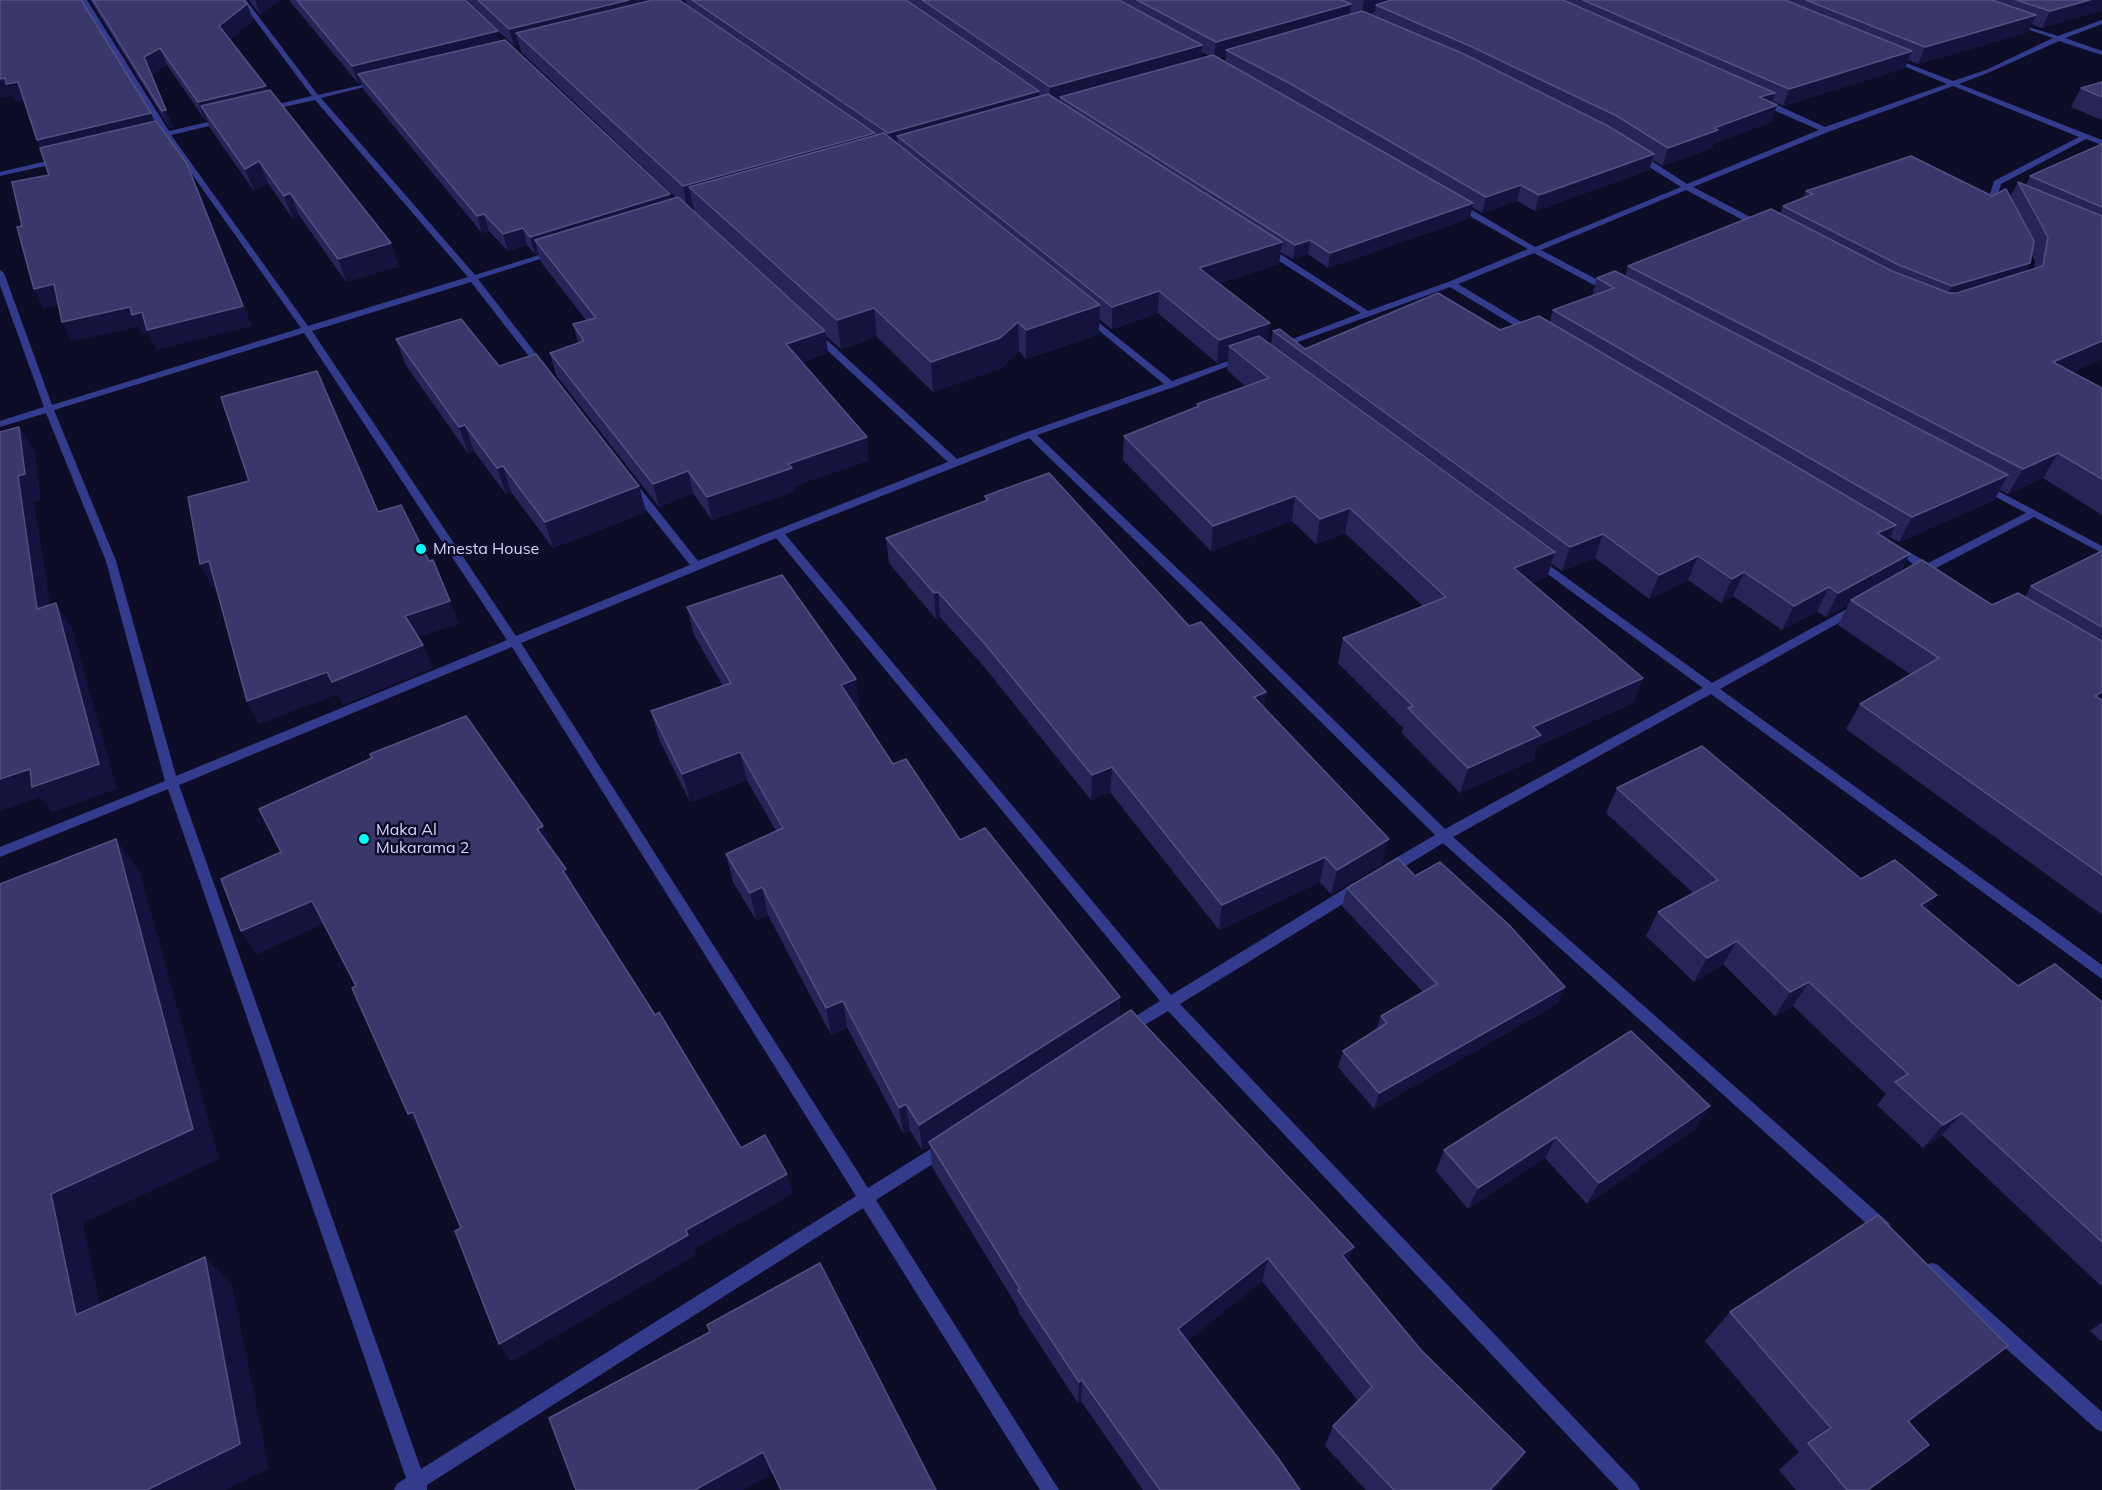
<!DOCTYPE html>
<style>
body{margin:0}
canvas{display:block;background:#0e0d28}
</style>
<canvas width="2102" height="1490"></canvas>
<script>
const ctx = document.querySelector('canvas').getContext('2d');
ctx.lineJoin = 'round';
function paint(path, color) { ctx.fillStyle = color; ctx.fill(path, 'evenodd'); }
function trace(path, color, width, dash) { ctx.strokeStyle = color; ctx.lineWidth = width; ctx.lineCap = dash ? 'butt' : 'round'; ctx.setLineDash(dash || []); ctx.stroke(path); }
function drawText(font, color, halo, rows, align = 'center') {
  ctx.font = font + ' Mulish,sans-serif'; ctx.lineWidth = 5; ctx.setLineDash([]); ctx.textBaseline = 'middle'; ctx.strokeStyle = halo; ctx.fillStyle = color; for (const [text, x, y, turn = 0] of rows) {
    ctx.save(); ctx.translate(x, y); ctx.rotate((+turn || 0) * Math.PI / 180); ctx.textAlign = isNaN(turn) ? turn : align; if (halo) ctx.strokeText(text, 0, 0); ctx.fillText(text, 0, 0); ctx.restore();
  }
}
const minor = new Path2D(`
 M81 0H87L169 131 226 118V122L171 135 308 326 468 277 315 100 266 111V107L312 96 240 0H246L318 95 380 81V83L321 98 475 275 552 251 559 253 478 279 544 364V368H538L471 282 312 331 516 636 690 565 628 487V483H636L698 561 948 462 812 336V332H818L957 459 1027 432 1164 384 1085 319V315L1088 314 1172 381 1239 357H1245L1247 359 1174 387 1037 435 1239 627 1445 829 1703 688 1534 564 1533 562 1534 560H1542L1712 683 1856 604 1860 605 1861 608 1860 611 1720 689 2102 965V979L1711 694 1453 837 1889 1223 1891 1228 1889 1233 1883 1235 1877 1233 1443 843 1394 873H1384L1383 869 1384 865 1435 835 1231 633 1029 438 785 534 1171 995 1354 883 1359 882 1364 883 1366 887 1364 891 1180 1004 1637 1484 1640 1490H1619L1168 1011 1133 1032 1128 1034 1123 1032 1121 1028 1123 1024 1160 1001 776 538 521 643 868 1188 940 1143 945 1141 950 1143 953 1148 950 1153 876 1200 1059 1490H1040L863 1208 427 1485V1490H394L397 1484 406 1478 168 789 0 857V847L165 781 106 561 46 413 0 427V421L44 407 0 285V270L4 273 52 405 301 328 165 136 158 135 162 133ZM304 333 507 640 176 776 116 561 54 410ZM512 647 856 1196 421 1469 179 785Z
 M2102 20V24L2065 38 2102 51V55L2059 41 1990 72 1959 84 2102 140V145L2086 139 2001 184 1998 194 2004 208 2003 210H1997L1990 194 1994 181 2079 137 1953 86 1828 132 1693 187 1762 223V227H1756L1686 190 1541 250 1613 288V292H1607L1534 253 1458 284 1533 329V333H1527L1450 287 1281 348H1275L1274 346 1361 313 1265 252V248H1271L1368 311 1448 282 1528 249 1454 207V203H1460L1535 247 1681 187 1635 158V154H1641L1687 184 1819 130 1760 104V100H1766L1825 127 1947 84 1889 60V58H1893L1953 81 1986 70 2053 38 2012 24V22L2058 36Z
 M60 158 64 160 63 162 0 176V172Z
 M1983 483 2102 546V553L2034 517 1936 568V572C1931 574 1918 577 1914 575L1913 573 1920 568 1891 550 1890 548 1891 546H1899L1928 563 2026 513 1979 488 1978 486Z
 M1932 1263 1938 1265 2102 1412V1432L2096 1429 1926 1277 1924 1271 1926 1265Z`);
const wall = new Path2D(`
 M90 0H243L247 4 253 21 229 40 399 266 346 282 299 215 293 219 268 183 254 191 210 128 207 119 205 120 167 65 152 74 173 128H170Z
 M249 0H279L260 15Z
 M289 0H465L501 41 671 199 676 198 521 52 519 44 514 46 465 0H2102L2042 28 2031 24 2028 32 1918 64 1908 60 1905 68 1783 106 1772 101V103L1777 105 1771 122 1713 144 1712 148 1662 166 1653 160 1649 170 1535 211 1517 201 1482 213 1472 207 1470 218 1328 268 1308 254 1293 259 1280 252 1279 264 1219 283 1268 342 1271 344 1273 331 1305 349 1500 330 1550 322 1553 310 1592 296 1597 278 1625 276 1628 266 1780 214 1783 206 1803 198 1806 191 1992 196 2010 197 2018 182 2026 185 2030 176 2102 144V359L2072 372 2102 388V515L2043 478 2008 494 2000 490 1994 500 1899 542 1890 537 1888 540 1910 554 1900 573 1992 605 2025 597 2031 586 2102 551V914H2101L1846 729 1860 704 1910 674 1838 625 1848 605 1826 617 1817 611 1782 630 1733 596 1721 603 1688 580 1649 599 1595 558 1562 571 1552 564 1547 577 1531 583 1643 678 1633 703 1537 746 1533 760 1460 793 1402 733 1403 728 1338 663 1343 638 1423 606 1345 533 1316 544 1292 521 1211 551 1123 460 1124 436 1197 407V404L1246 387 1227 370 1228 359 1217 363 1158 313 1112 329 1099 319V334L1026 359 1019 351 1001 368 933 392 877 337 841 349 825 335 828 353 802 362 869 460 794 486 795 491 712 520 693 493 659 507 556 375 550 353 578 343 573 324 586 320 541 262 538 253 535 254 527 245 508 251 489 231 482 233 364 90 361 82 358 83ZM1202 52 1204 53 1209 56 1201 58ZM1226 55 1225 62 1218 58 1222 57ZM693 206 694 211 689 207ZM2032 255 2035 261 2034 269 2026 272 2030 263Z
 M2102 82V120L2071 107 2081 88Z
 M396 339 499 366 639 486 646 512 553 548 511 492 506 494 474 451 468 453 405 364Z
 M985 496 1189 626 1266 692 1263 708 1382 864 1331 894 1320 882 1219 930 1110 792 1091 800 986 669 940 617 936 619 889 563 886 538 985 501Z
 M687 607 859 708 856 709 893 764 960 840 1120 997 1119 1018 1349 1263 1421 1350 1525 1452 1511 1471 1494 1490H1366L1325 1446 1333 1426 1358 1401 1262 1281 1187 1341 1300 1490H1143L1081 1401 1078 1403 1019 1313 1018 1308 932 1167 930 1146 922 1150 910 1130 903 1133 847 1027 831 1035 768 915 756 920 733 882 726 854 776 831 747 780 690 802 659 739 651 711 723 686 694 635Z
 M1617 788 1861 879 1927 910 2018 986 2102 1002V1287L1942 1135 1923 1148 1877 1105 1886 1094 1793 1006 1775 1016 1723 964 1694 982 1646 936 1658 912 1693 893 1606 813Z
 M1415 876 1565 987 1557 1004 1374 1109 1338 1067 1343 1051 1376 1030 1381 1016 1423 992 1342 906 1347 888Z
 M1631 1031 1696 1128 1587 1204 1545 1158 1468 1209 1436 1171 1444 1150Z
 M1730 1312 2008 1346 1972 1375 1909 1422 1869 1490H1796L1779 1470 1799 1452 1705 1341Z
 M2102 1322V1342L2090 1331Z`);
const shadedWall = new Path2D(`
 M255 0H279L260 15Z
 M629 0H665L516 33 519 44 514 46 509 29Z
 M678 0H686L687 4 679 6Z
 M1364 0H1414L1376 5 1375 12 1361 17Z
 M2090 0H2102V11L2042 28 2050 11Z
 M247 4 253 21 225 43 219 26Z
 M1351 4 1349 20 1226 50V55L1214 59 1216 42Z
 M2036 15 2028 32 1918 64 1925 47Z
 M498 31 502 48 358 74 361 82 358 83 352 66Z
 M1202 45 1201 62 1060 97V102L1050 105V87Z
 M160 48 167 65 152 74 173 128H170L162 111 144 57Z
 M1912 51 1905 68 1783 106 1789 89Z
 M5 78 18 82 26 99 15 102 12 96 0 98V79Z
 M266 86 273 103 201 106 207 119 205 120 198 102Z
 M1039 91V108L897 136 898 148 889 151 888 133Z
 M1775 93 1770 108 1777 105 1771 122 1713 144 1712 148 1662 166 1668 148 1714 128 1759 97Z
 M151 113 158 131 46 158 37 140Z
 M875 133 877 154 689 187 693 206 687 207 683 186Z
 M1654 154 1649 170 1535 211 1539 195Z
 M259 161 268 183 254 191 245 169Z
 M187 164 252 326 157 350 148 333 142 334 138 327 72 341 62 322Z
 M1521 185 1517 201 1482 213 1486 197Z
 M290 193 299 215 293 219 284 196Z
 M670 194 674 211 535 240 538 253 535 254 530 237Z
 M1473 203 1470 218 1328 268 1330 253Z
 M484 214 489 231 482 233 477 216Z
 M523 228 527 245 508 251 503 234Z
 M1310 240 1308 254 1293 259 1295 245Z
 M1282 242 1279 264 1197 290 1199 268Z
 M391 243 399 266 346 282 338 259Z
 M2030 263 2019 284 1941 308 1952 286Z
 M54 284 64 303 44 308 34 289Z
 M1159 291 1158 313 1112 329V307Z
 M1100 305 1099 334 1026 359V330Z
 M874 308 877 337 841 349 837 320Z
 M1018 322 1019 351 1001 368 933 392 931 362Z
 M1270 323 1267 345 1229 346 1228 359 1217 363 1219 340Z
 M825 331 828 353 790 366 786 344Z
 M2102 341V359L2039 387 2053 362Z
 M465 425 474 451 468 453 459 427Z
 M19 427 35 452 41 500 34 502 55 635 37 609 18 476Z
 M867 437 869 460 794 486 795 491 712 520 707 497 788 464Z
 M2058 453 2043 478 2008 494 2023 469Z
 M503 466 511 492 506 494 497 468Z
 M688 471 693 493 659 507 653 484Z
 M2008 475 1994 500 1899 542 1912 517Z
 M639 486 646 512 553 548 545 522Z
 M1295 496 1292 521 1211 551 1213 526Z
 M1350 508 1345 533 1316 544 1320 519Z
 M1896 525 1884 549 1877 533Z
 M1603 534 1595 558 1562 571 1570 547Z
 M1555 552 1547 577 1507 593 1514 568Z
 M1910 554 1897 578 1851 600 1848 605 1826 617 1838 593Z
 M1698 556 1688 580 1649 599 1659 575Z
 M209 561 221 584 212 587 200 564Z
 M1744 572 1733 596 1721 603 1732 579Z
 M1829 587 1817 611 1782 630 1794 606Z
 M938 592 940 617 936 619 934 593Z
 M450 601 459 624 415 638 405 616Z
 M56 603 72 629 117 789 52 812 40 797 0 811V779Z
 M423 645 433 668 343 705 332 682Z
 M327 672 338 694 259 724 247 701Z
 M1643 678 1633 703 1537 746 1533 760 1460 793 1468 768 1533 727Z
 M856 679 859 708 845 713 841 685Z
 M1266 692 1262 717 1254 697Z
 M2102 692V708L2095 696Z
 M740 752 747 780 690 802 682 774Z
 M1112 767 1110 792 1091 800 1092 775Z
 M543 826 552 849 546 852 537 829Z
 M116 839 140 873 219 1159 83 1223 108 1342 76 1315 51 1194Z
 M1389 839 1382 864 1331 894 1337 870Z
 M1325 857 1320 882 1219 930 1222 905Z
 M566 869 575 892 563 871Z
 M762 887 768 915 756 920 750 893Z
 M1937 895 1920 919 1921 905Z
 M312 901 325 923 257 954 241 931Z
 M1737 941 1723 964 1694 982 1707 958Z
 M1809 982 1793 1006 1775 1016 1790 992Z
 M1565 987 1557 1004 1374 1109 1379 1093Z
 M1120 997 1118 1024 929 1142 930 1146 922 1150 919 1125Z
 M843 1001 847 1027 831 1035 826 1008Z
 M906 1104 910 1130 903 1133 899 1108Z
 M1710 1106 1696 1128 1587 1204 1599 1183Z
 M413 1112 426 1133 422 1135 408 1114Z
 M1962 1113 1942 1135 1923 1148 1943 1125Z
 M1556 1137 1545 1158 1468 1209 1478 1188Z
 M787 1174 793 1194 694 1249 696 1255 511 1362 499 1344 686 1230Z
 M1354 1247 1346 1271 1342 1255Z
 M205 1257 232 1285 269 1468 225 1490H147Z
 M1268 1258 1262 1281 1175 1351 1178 1329Z
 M2008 1346 1972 1375 1875 1447 1908 1421Z
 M1082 1380 1081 1401 1078 1403 1079 1382Z
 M763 1452 773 1473 743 1490H695Z
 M1525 1452 1511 1471 1494 1490H1490Z`);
const building = new Path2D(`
 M0 0H81L151 113 37 140 18 82 6 84 5 78 0 79Z
 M93 0H243L247 4 219 26 266 86 198 102 160 48 144 57 166 110 162 111Z
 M297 0H465L498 31 352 66Z
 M478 0H629L509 29Z
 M653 0H679L875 133 683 186 516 33Z
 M692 0H906L1039 91 888 133Z
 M922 0H1119L1202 45 1050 87Z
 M1137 0H1342L1351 4 1216 42Z
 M1391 0H1563L1775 93 1759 97 1777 105 1714 128 1718 130 1668 148 1617 116 1470 46 1376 5Z
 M1583 0H1785L1912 51 1789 89Z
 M1806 0H1992L2036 15 1925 47Z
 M2016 0H2090L2050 11Z
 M1362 11 1464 54 1608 126 1654 154 1539 195 1521 185 1486 197 1289 83 1226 50Z
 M505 40 670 194 530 237 523 228 503 234 484 214 477 216 358 74Z
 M1213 55 1473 203 1330 253 1310 240 1295 245 1060 97Z
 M2102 82V97L2081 88Z
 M270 90 391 243 338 259 290 193 284 196 259 161 245 169 201 106Z
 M1048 94 1282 242 1199 268 1270 323 1219 340 1159 291 1112 307 897 136Z
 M156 121 187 164 243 306 147 330 142 312 132 315 130 307 62 322 54 284 34 289 17 227 22 226 12 182 49 175 40 148Z
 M884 133 1100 305 1026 330 1018 322 1000 338 931 362 874 308 837 320 689 187Z
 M2102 144V207L2030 176Z
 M1911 156 1992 196 2006 189 2034 241 2030 263 1952 286 1899 265 1783 206 1813 194 1806 191Z
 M2018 182 2102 216V341L2053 362 2102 388V479L2058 453 2023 469 1628 266 1771 209 1892 271 1949 293H1957L2043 266 2048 237Z
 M678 197 825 331 786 344 867 437 788 464 792 468 707 497 688 471 653 484 550 353 584 341 573 324 596 318 535 240Z
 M1615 271 2008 475 1912 517 1553 310 1614 288 1597 278Z
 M1438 293 1500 330 1539 316 1896 525 1877 533 1910 554 1838 593 1829 587 1794 606 1744 572 1732 579 1698 556 1659 575 1603 534 1570 547 1273 331 1280 329 1305 349Z
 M461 319 499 366 536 354 639 486 545 522 503 466 497 468 465 425 459 427 396 339Z
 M1259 336 1555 552 1514 568 1643 678 1533 727 1541 735 1468 768 1408 708 1413 706 1343 638 1446 597 1350 508 1320 519 1295 496 1213 526 1124 436 1199 406 1197 404 1269 378 1229 346Z
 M317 371 378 512 401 505 429 561 433 560 450 601 405 616 423 645 332 682 327 672 247 701 209 561 200 564 188 497 249 481 221 397Z
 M19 427 25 474 18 476 37 609 56 603 99 764 32 787 30 769 0 779V432Z
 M1049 473 1189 626 1201 622 1266 692 1254 697 1389 839 1337 870 1325 857 1222 905 1112 767 1092 775 985 644 938 592 934 593 886 538 988 500 985 496Z
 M2102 551V627L2031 586Z
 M1922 560 1992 605 2018 593 2102 641V692L2095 696 2102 700V875L1860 704 1939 658 1851 600Z
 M782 575 856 679 841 685 893 764 906 759 960 840 985 828 1120 997 919 1125 906 1104 899 1108 843 1001 826 1008 762 887 750 893 726 854 783 828 740 752 682 774 651 711 731 683 687 607Z
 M466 716 543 826 537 829 566 869 563 871 655 1015 659 1012 741 1148 765 1135 787 1174 686 1230 688 1235 499 1344 455 1231 461 1228 413 1112 408 1114 352 988 356 986 312 901 241 931 221 879 281 852 259 809 372 758 370 754Z
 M1702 746 1861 879 1895 860 1937 895 1921 905 2018 986 2055 964 2102 1002V1242L1962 1113 1943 1125 1895 1082 1908 1074 1809 982 1790 992 1737 941 1707 958 1658 912 1718 880 1617 788Z
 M116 839 193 1129 51 1194 76 1315 205 1257 240 1444 147 1490H0V884Z
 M1398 858 1415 876 1440 862 1510 926 1565 987 1379 1093 1343 1051 1387 1023 1381 1016 1437 984 1347 888Z
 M1131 1010 1354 1247 1342 1255 1421 1350 1525 1452 1490 1490H1394L1333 1426 1372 1387 1268 1258 1178 1329 1278 1458 1300 1490H1160L1082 1380 1079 1382 1018 1290 1020 1289 929 1142Z
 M1631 1031 1710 1106 1599 1183 1556 1137 1478 1188 1444 1150Z
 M1878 1215 2008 1346 1908 1421 1929 1445 1868 1490H1847L1808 1443 1831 1428 1730 1312Z
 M820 1263 936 1490H781L763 1452 695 1490H576L549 1418 710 1332 707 1325Z`);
const markers = [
 [421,549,6,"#00fff6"],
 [364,839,6,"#00fff6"]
];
const poiNames = [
 ["Mnesta House",433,549],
 ["Maka Al",376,830],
 ["Mukarama 2",376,848]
];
paint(minor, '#333c8c');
paint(wall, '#272458');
paint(shadedWall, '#15133d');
paint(building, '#3a376a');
trace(building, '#525081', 1.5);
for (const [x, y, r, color] of markers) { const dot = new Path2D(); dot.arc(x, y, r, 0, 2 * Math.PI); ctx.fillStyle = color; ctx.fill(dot); trace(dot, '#0e0d28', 2); }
drawText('16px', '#d4d5ff', '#0e0d28', poiNames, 'left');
</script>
